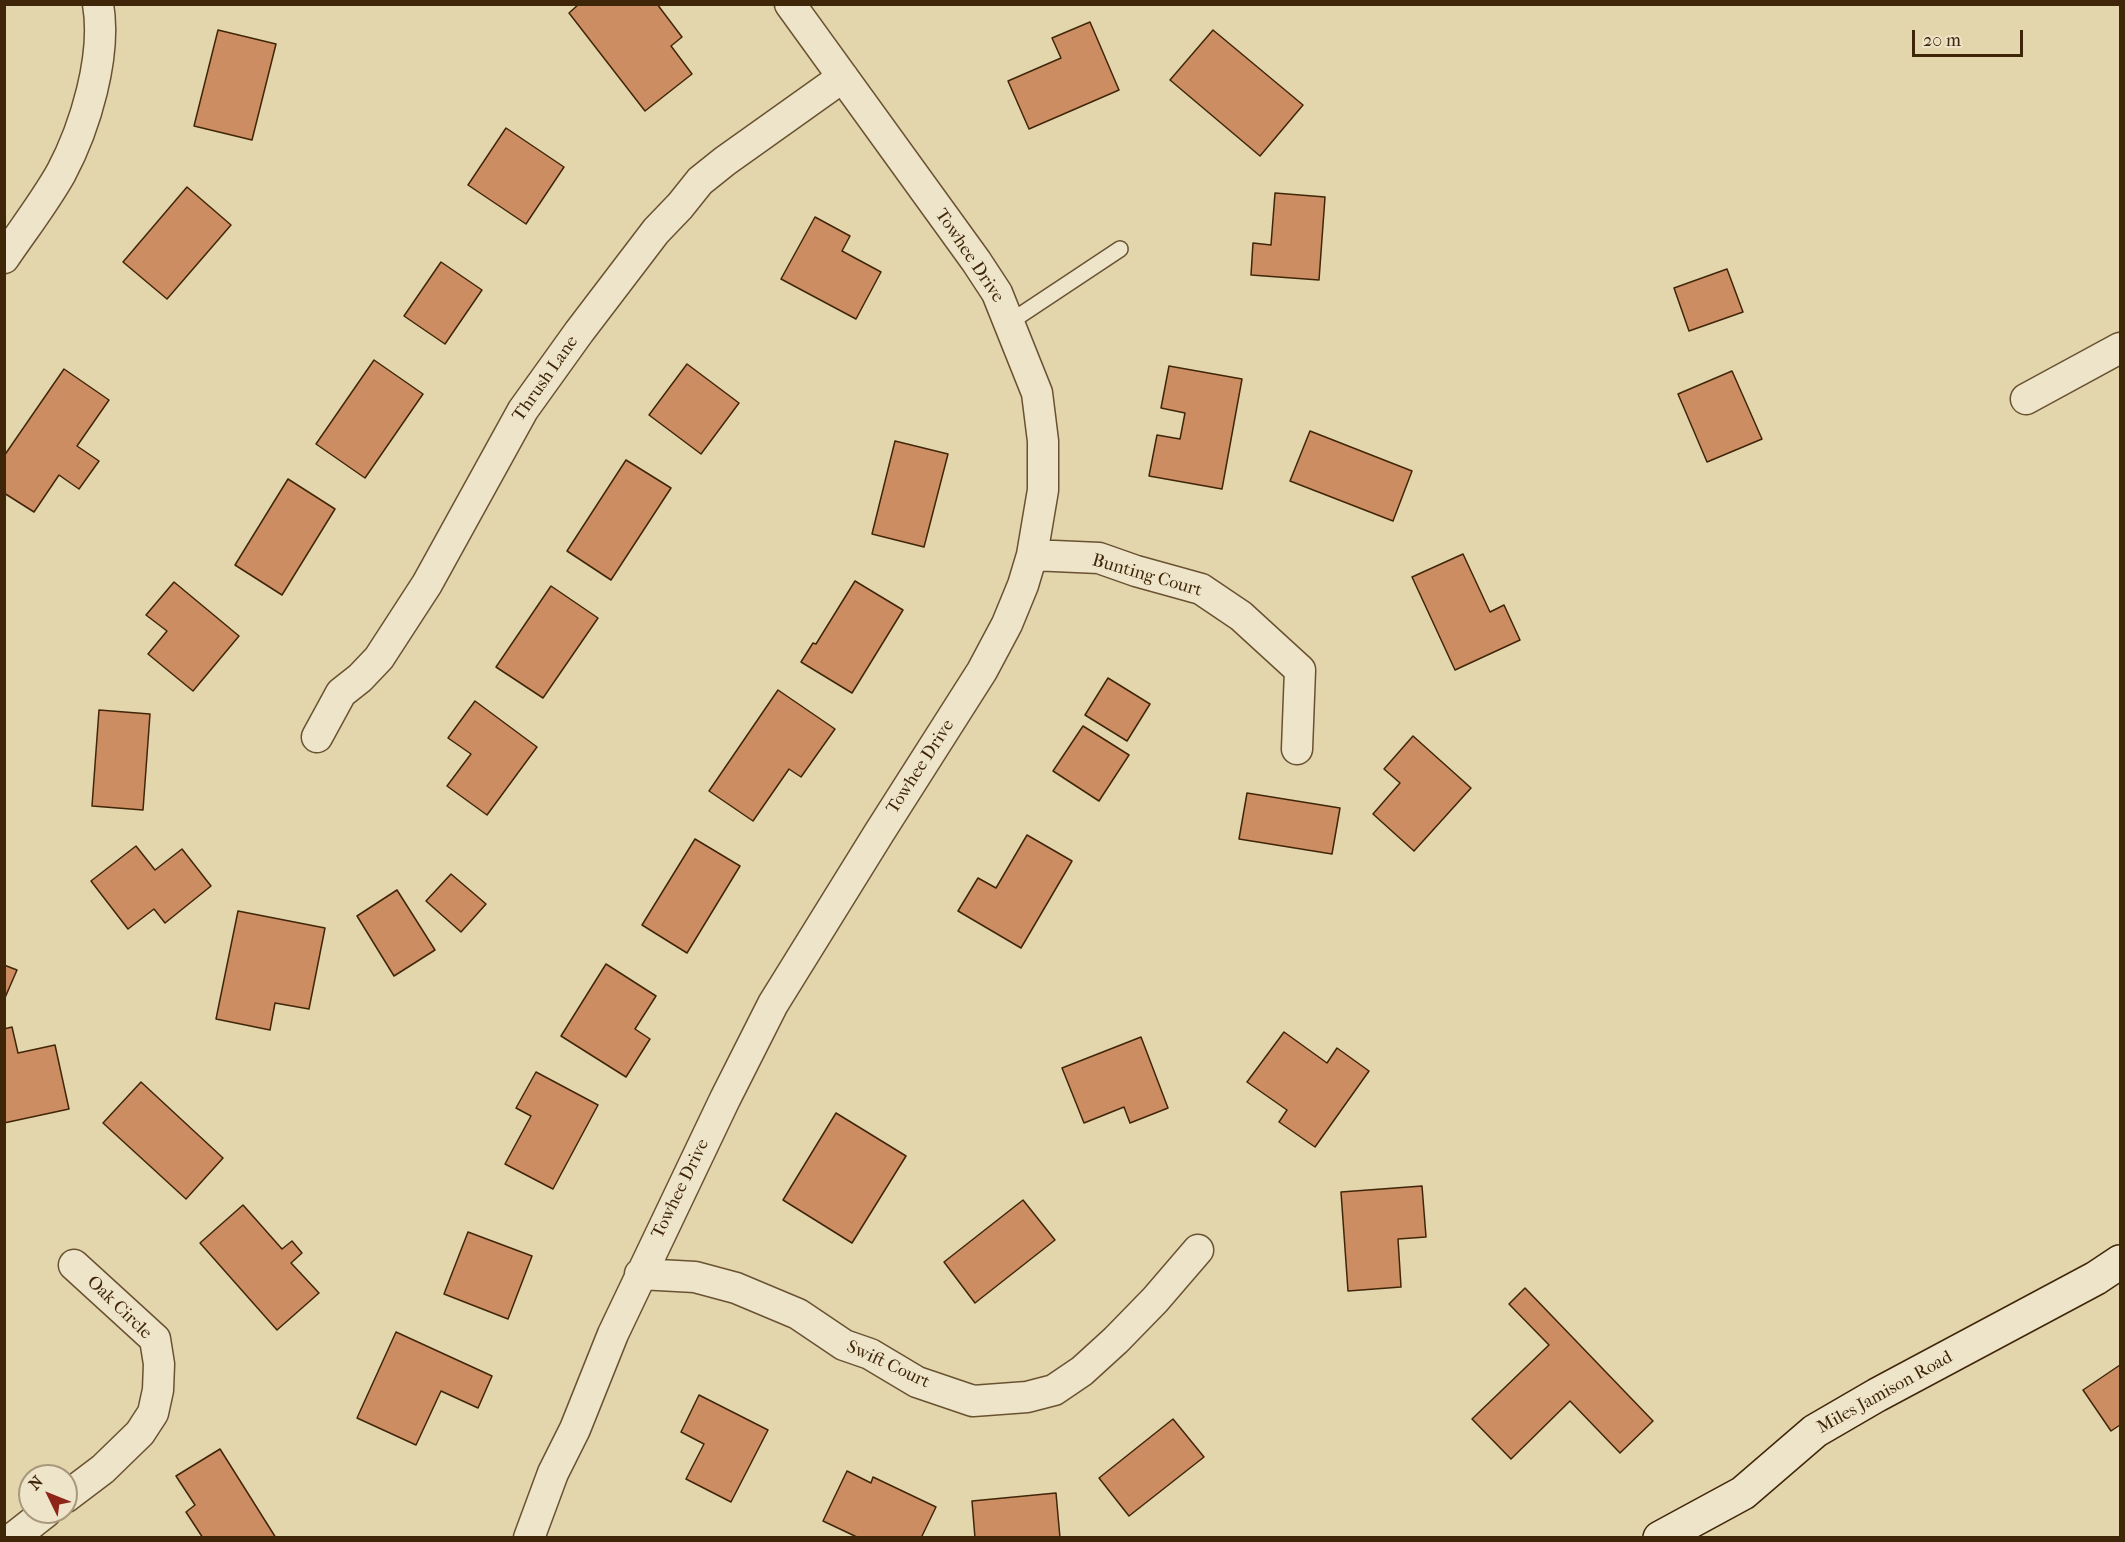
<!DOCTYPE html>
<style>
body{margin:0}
#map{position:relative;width:2125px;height:1542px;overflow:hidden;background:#e3d5ac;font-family:"IM FELL French Canon",serif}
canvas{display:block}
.frame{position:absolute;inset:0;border:6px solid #402608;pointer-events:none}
.north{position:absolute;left:18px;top:1464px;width:60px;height:60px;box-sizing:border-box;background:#ede4c9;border:2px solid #a8987c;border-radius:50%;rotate:313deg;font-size:16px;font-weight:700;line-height:24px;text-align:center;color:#402608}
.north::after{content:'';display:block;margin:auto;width:21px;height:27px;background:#8f2418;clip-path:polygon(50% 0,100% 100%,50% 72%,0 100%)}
.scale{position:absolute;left:1912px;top:30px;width:111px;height:27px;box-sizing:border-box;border:3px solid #402608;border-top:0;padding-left:8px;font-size:18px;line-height:21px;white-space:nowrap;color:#402608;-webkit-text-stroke:4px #ede4c9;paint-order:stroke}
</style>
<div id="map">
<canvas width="2125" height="1542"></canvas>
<div class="frame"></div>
<div class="north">N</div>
<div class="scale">20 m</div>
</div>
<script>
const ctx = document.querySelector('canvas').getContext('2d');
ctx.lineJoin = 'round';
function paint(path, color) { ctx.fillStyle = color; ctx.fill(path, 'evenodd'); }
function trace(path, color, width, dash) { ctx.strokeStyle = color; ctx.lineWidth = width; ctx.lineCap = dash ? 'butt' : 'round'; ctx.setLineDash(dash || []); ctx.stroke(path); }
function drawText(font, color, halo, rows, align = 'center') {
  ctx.font = font + ' "IM FELL French Canon",serif'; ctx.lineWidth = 6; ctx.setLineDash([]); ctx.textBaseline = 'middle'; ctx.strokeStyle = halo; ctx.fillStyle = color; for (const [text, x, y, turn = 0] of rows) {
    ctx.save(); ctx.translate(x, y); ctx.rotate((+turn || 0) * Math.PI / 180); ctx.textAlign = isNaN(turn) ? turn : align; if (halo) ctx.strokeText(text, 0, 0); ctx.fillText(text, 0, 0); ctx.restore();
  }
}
const building = new Path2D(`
 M579 4H657L682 37 671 46 692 74 645 111 569 13Z
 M1090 22 1119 90 1029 129 1008 81 1061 58 1052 38Z
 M218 30 276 44 252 140 194 126Z
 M1213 30 1303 105 1260 156 1170 80Z
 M506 128 564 167 526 224 468 185Z
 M187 187 231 225 167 299 123 262Z
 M1275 193 1325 197 1319 280 1251 275 1253 243 1271 245Z
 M815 217 850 236 842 251 881 272 856 319 781 279Z
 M441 262 482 290 445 344 404 316Z
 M1727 269 1743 312 1689 331 1674 288Z
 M374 360 423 394 365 478 316 444Z
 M687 364 739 403 701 454 649 415Z
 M1169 366 1242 379 1222 489 1149 476 1157 435 1180 439 1185 413 1161 408Z
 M64 369 109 400 77 446 99 461 79 489 59 475 34 512 4 493V456Z
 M1732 371 1762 439 1707 462 1678 394Z
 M1310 431 1412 471 1393 521 1290 481Z
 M895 441 948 454 924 547 872 534Z
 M626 460 671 488 611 580 567 551Z
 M288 479 335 509 282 595 235 565Z
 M1463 554 1490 612 1504 605 1520 640 1455 670 1412 577Z
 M855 581 903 610 852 693 801 662 813 643 816 644Z
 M174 582 239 636 193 691 148 654 167 631 146 615Z
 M551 586 598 618 543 698 496 667Z
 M1108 678 1150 704 1127 741 1085 715Z
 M778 690 835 729 801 777 789 769 753 821 709 791Z
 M475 701 537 747 487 815 447 786 471 754 448 738Z
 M99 710 150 714 143 810 92 806Z
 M1083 726 1129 755 1099 801 1053 771Z
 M1413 736 1471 788 1414 851 1373 814 1400 783 1384 769Z
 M1247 793 1340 808 1332 854 1239 839Z
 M1027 835 1072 861 1021 948 958 911 978 878 996 888Z
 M695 839 740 866 687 953 642 925Z
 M136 846 155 870 182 849 211 886 165 923 154 909 128 929 91 881Z
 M451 874 486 904 461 932 426 901Z
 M397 890 435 950 394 976 357 916Z
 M238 911 325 928 309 1009 275 1003 270 1030 216 1019Z
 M606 964 656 996 635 1029 650 1039 626 1077 561 1036Z
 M4 965 17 970 4 1000Z
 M12 1027 18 1053 55 1045 69 1109 4 1123V1029Z
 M1284 1032 1327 1063 1337 1048 1369 1071 1315 1147 1279 1122 1287 1110 1247 1082Z
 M1141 1037 1168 1108 1130 1123 1124 1107 1084 1123 1062 1068Z
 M536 1072 598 1105 553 1189 505 1164 531 1116 516 1108Z
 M141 1082 223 1158 186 1199 103 1123Z
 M836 1113 906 1156 852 1243 783 1200Z
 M1422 1186 1426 1237 1398 1239 1401 1287 1348 1291 1341 1192Z
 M1023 1200 1055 1240 975 1303 944 1262Z
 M243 1205 282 1249 292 1241 302 1253 291 1263 319 1293 277 1330 200 1243Z
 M468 1232 532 1256 508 1319 444 1294Z
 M1525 1288 1653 1421 1620 1453 1570 1401 1511 1459 1472 1419 1549 1345 1509 1304Z
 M396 1332 492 1376 478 1408 441 1391 416 1445 357 1418Z
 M2120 1365V1425L2111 1431 2083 1390Z
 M699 1395 768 1430 731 1502 686 1479 704 1444 681 1432Z
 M1173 1419 1204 1457 1129 1516 1099 1478Z
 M220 1449 276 1538H203L186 1512 195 1505 176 1476Z
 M847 1471 871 1483 873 1477 936 1507 921 1538H859L823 1521Z
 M1056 1493 1060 1538H975L972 1501Z`);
const service = new Path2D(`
 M1010 322 1120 249`);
const minor = new Path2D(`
 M4 258C23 230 44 203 61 173 85 128 107 56 98 4
 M2026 399 2120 348
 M1032 555 1099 558 1136 571 1201 589 1241 616 1300 670 1297 749
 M317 737 341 693 360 678 379 658 427 584 523 410 579 332 656 231 680 206 700 181 725 161 843 77
 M640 1274 695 1277 736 1288 798 1314 844 1345 870 1354 917 1382 973 1401 1027 1397 1054 1390 1082 1371 1116 1340 1155 1300 1198 1250
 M66 1497 103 1469 140 1433 153 1413 158 1390 159 1364 155 1339 74 1265
 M13 1538 46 1512
 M529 1538 553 1473 575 1429 613 1334 725 1099 773 1004 879 833 982 671 1007 624 1023 585 1032 555 1043 490V441L1037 393 997 293 976 261 790 4`);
const secondary = new Path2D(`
 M1660 1538 1743 1493 1815 1431 1877 1395 2096 1278 2120 1262`);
const streetNames = [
 ["Towhee Drive",969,256,56],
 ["Thrush Lane",546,379,-55],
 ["Bunting Court",1147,576,16],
 ["Towhee Drive",921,767,-57],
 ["Towhee Drive",681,1189,-64],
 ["Oak Circle",119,1308,44],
 ["Swift Court",888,1365,25],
 ["Miles Jamison Road",1885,1393,-29]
];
paint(building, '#cd8d62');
trace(building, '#402608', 1.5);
trace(service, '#695231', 18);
trace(minor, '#695231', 33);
trace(secondary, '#402608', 36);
trace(service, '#ede4c9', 15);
trace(minor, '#ede4c9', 30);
trace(secondary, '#ede4c9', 33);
drawText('18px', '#402608', '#ede4c9', streetNames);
</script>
